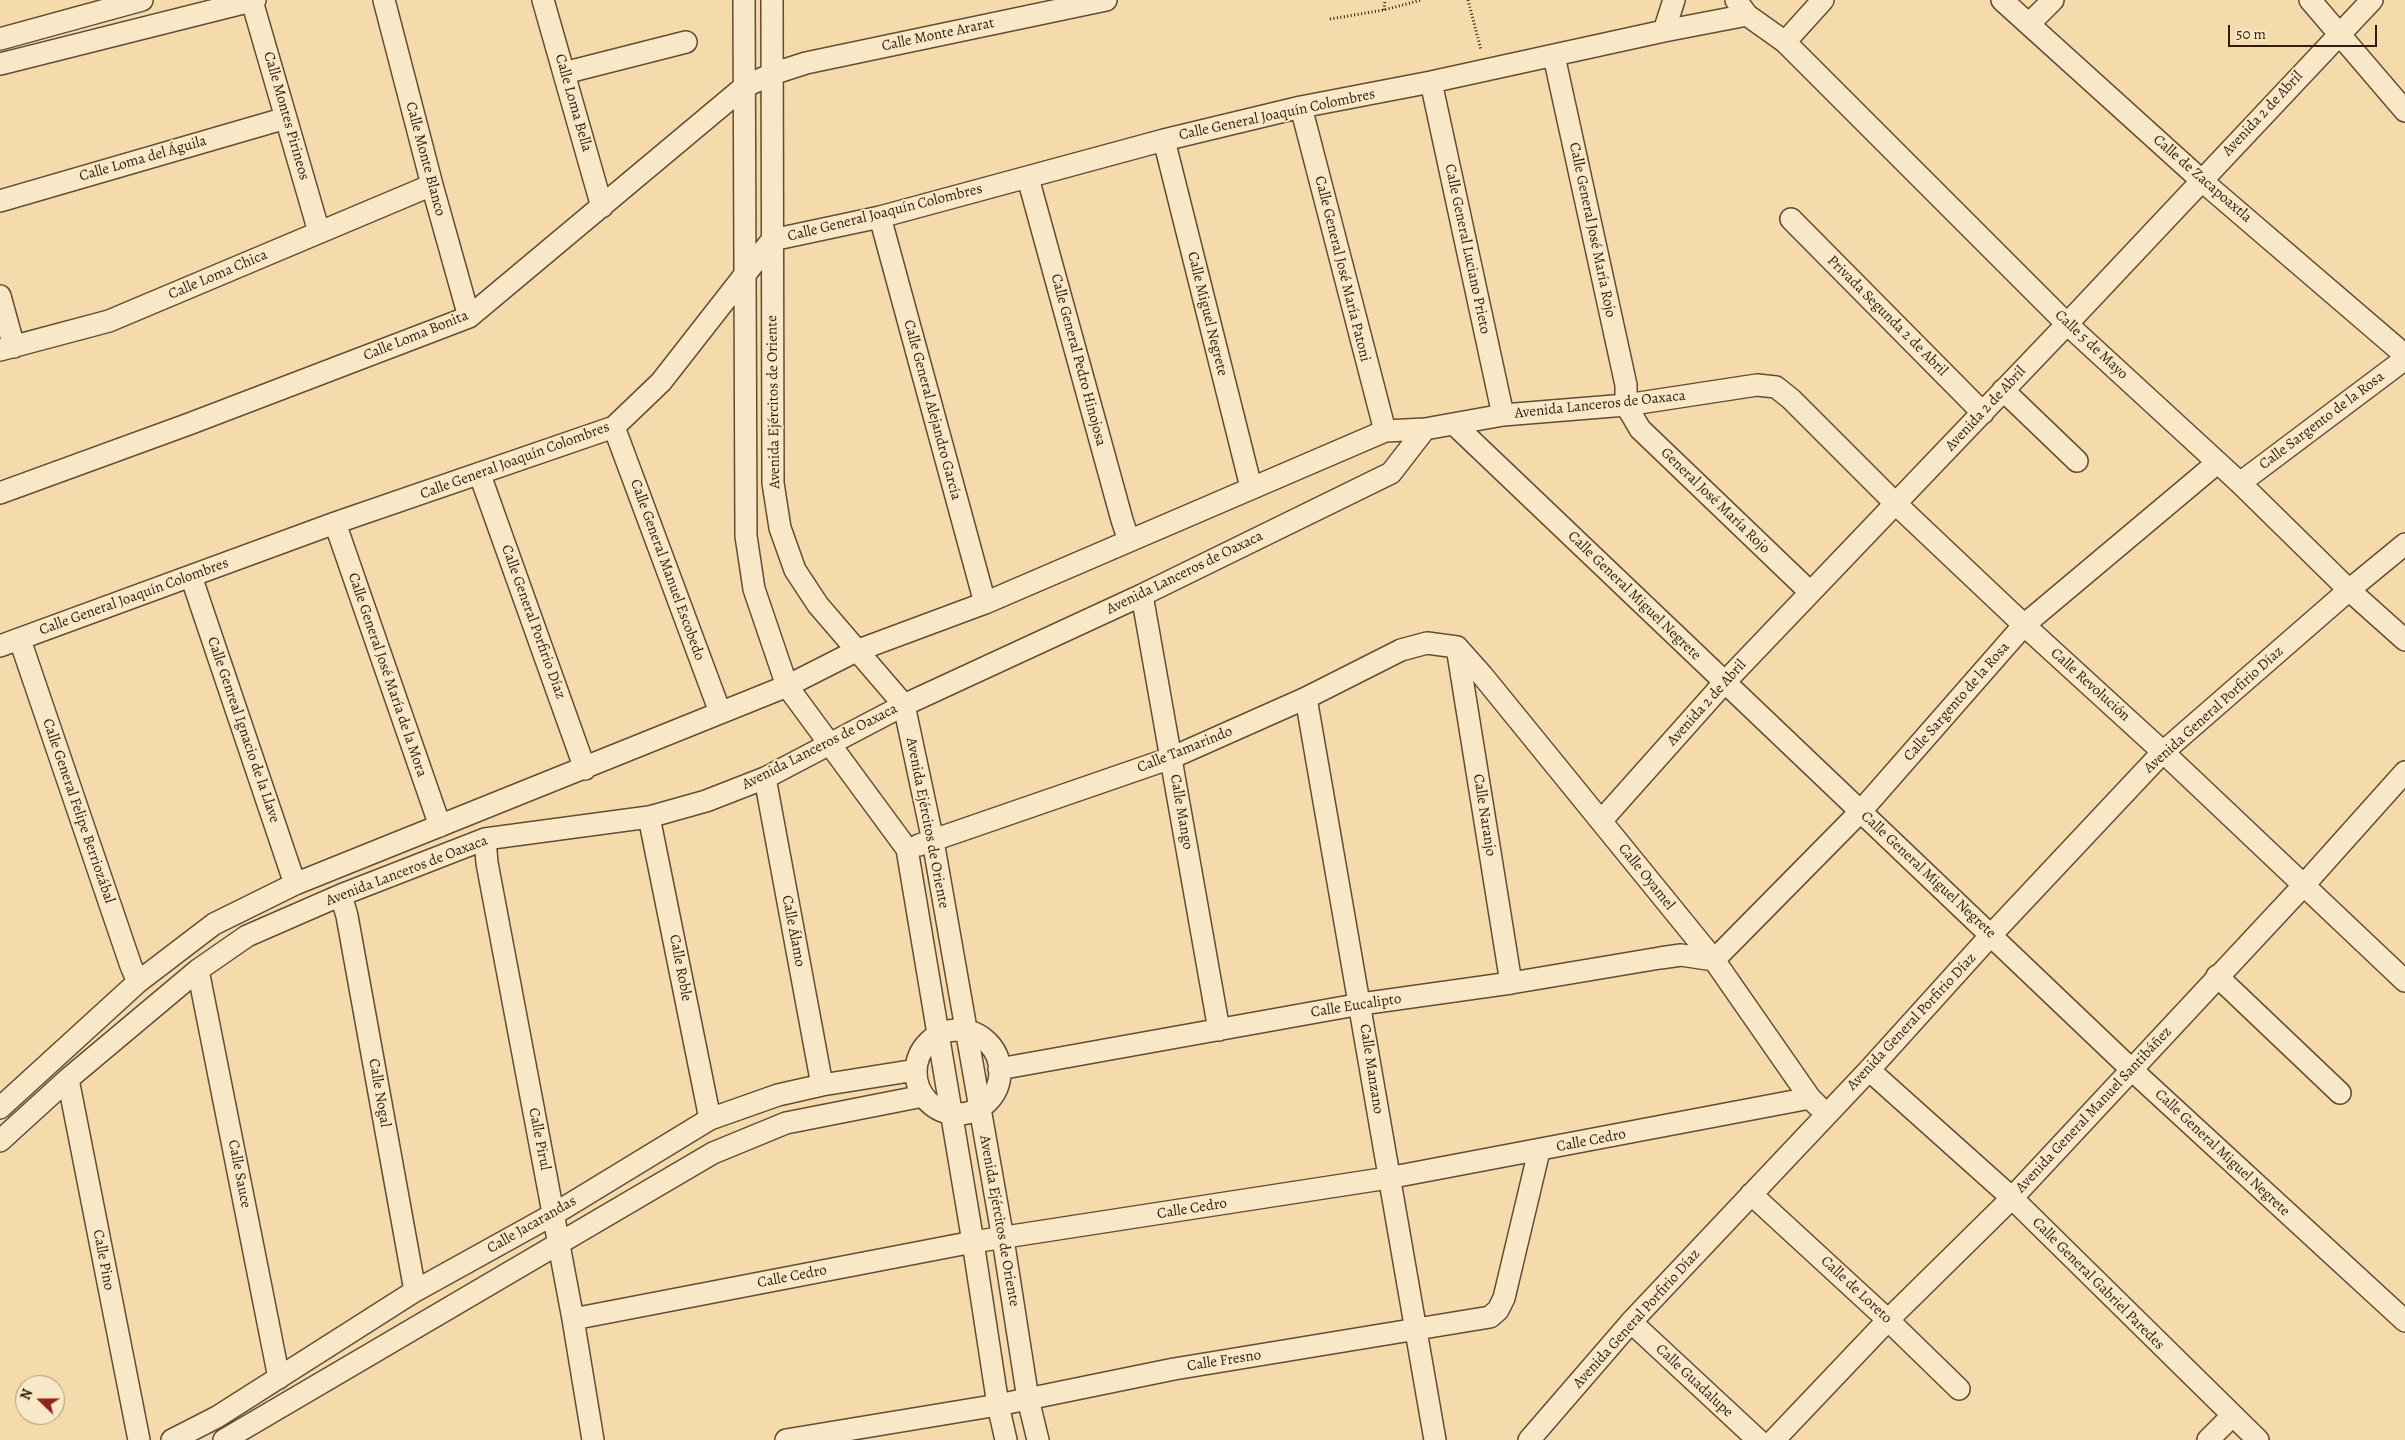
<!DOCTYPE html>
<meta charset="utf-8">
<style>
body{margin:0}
#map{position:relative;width:2405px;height:1440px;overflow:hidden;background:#f5dbab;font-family:Alegreya,serif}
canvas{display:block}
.north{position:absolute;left:15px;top:1375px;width:50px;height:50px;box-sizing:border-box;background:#f8e8c8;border:1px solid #a8977d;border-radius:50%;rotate:292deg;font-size:14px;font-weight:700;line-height:20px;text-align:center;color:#311d0d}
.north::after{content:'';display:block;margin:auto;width:18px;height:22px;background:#8f2418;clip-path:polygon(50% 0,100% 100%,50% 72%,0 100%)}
.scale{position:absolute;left:2228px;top:25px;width:149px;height:22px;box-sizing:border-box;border:2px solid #311d0d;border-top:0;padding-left:6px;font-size:15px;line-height:18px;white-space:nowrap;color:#311d0d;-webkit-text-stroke:4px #f8e8c8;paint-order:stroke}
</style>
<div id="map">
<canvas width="2405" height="1440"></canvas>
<div class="north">N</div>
<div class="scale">50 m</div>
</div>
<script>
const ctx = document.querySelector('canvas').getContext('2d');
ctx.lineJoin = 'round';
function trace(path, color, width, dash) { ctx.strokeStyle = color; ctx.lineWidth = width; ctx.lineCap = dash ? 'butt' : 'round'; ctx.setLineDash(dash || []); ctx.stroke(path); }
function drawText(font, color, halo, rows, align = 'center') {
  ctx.font = font + ' Alegreya,serif'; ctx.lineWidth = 4; ctx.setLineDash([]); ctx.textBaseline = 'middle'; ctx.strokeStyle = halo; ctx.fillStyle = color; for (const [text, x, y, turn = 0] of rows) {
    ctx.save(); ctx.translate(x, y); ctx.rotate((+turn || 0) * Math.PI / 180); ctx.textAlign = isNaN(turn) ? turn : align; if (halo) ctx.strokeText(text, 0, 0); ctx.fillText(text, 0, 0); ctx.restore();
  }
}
const path = new Path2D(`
 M1468 0 1481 50
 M1384 10 1385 0
 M1330 19 1384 10 1421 0`);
const minor = new Path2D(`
 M384 0 432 185 469 317
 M543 0 602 207
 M744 0 746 536 754 589 787 686 907 849 973 1242 998 1405 1006 1440
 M772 0 773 483 780 528 795 570 818 605 904 705 933 841 1003 1239 1028 1399 1038 1440
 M1736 0 1747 15 1785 42 2067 324 2240 483 2349 590 2405 640
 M2002 0 2201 180 2405 355
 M2310 0 2405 111
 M252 1 319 232
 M2029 24 2053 0
 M1664 31 1674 0
 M0 39 142 0
 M1785 42 1823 0
 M1554 56 1626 385V405L1640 429 1810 592
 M0 64 255 0
 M564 73 686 42
 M1431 82 1503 415
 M1301 107 1385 431
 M1164 140 1251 487
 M1028 178 1122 520 1129 541
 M0 201 286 118
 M880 217 985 603
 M1791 219 1983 413
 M0 296 14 347
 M0 350 109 321 432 185
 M2003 390 2077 461
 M1455 425 2132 1070 2405 1321
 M614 427 720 712
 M480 475 585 769
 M2240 483 2405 359
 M0 493 189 424 469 317 744 87 772 74 806 63 1106 0
 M335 523 440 826
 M191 576 295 884
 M1142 595 1219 1030
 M20 640 131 966 138 982
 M0 646 335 523 614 427 661 382 772 240 880 217 1164 140 1301 107 1431 82 1664 31 1747 15
 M1457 647 1482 675 1714 960 1810 1098 1818 1106
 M1457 647 1511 983
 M1306 698 1435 1440
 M765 778 822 1085
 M649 817 710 1119
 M1601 821 1724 683 2067 324 2372 0
 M485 839 487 863 573 1319 593 1440
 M919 845 1171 758 1306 698 1401 650 1427 643 1457 647
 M341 895 347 916 415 1291
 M198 970 279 1378
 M2217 976 2340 1093
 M916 1072a42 42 0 1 1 84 0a42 42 0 1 1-84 0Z
 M999 1069 1361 1004 1511 983 1660 958 1681 955 1714 960 1861 811 2024 625 2217 463
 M1869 1070 2012 1198 2258 1440
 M68 1079 139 1440
 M0 1108 138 982 214 924 295 884 787 686 856 651 985 603 1385 431 1425 429 1503 415 1626 405 1757 385 1776 387 1791 399 1896 504 2024 625 2163 752 2405 981
 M0 1141 68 1079 198 970 247 936 341 895 485 839 649 817 706 801 765 778 904 705 1142 595 1391 473 1425 429
 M1751 1194 1888 1320 1959 1389
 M573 1319 973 1242 1388 1178 1810 1098
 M1631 1322 1758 1440
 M172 1440 217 1417 415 1291 554 1214 710 1119 778 1095 822 1085 916 1070
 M224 1440 713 1153 786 1123 923 1096
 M786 1440 998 1405 1174 1369 1490 1317 1498 1310 1504 1298 1539 1151
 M1529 1440 1631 1322 1869 1070 1992 934 2163 752 2349 590 2405 544
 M1774 1440 1888 1320 2012 1198 2303 886 2405 772
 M2208 1440 2232 1416`);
const streetNames = [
 ["Calle Monte Ararat",938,35,-12],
 ["Calle Loma Bella",573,103,74],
 ["Avenida 2 de Abril",2263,114,-47],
 ["Calle General Joaquín Colombres",1277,115,-12],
 ["Calle Montes Pirineos",286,116,74],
 ["Calle Loma del Águila",143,159,-16],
 ["Calle Monte Blanco",425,159,75],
 ["Calle de Zacapoaxtla",2202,179,41],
 ["Calle General Joaquín Colombres",885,213,-14],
 ["Calle General José María Rojo",1592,230,78],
 ["Calle General Luciano Prieto",1467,249,78],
 ["Calle General José María Patoni",1342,269,76],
 ["Calle Loma Chica",218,275,-23],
 ["Calle Miguel Negrete",1207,314,76],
 ["Privada Segunda 2 de Abril",1887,316,45],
 ["Calle Loma Bonita",416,336,-22],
 ["Calle 5 de Mayo",2091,345,43],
 ["Calle General Pedro Hinojosa",1078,360,75],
 ["Avenida Ejércitos de Oriente",774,402,-91],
 ["Avenida Lanceros de Oaxaca",1600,405,-6],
 ["Avenida 2 de Abril",1986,409,-47],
 ["Calle General Alejandro García",932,410,75],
 ["Calle Sargento de la Rosa",2322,421,-37],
 ["Calle General Joaquín Colombres",515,461,-20],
 ["General José María Rojo",1715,501,44],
 ["Calle General Manuel Escobedo",667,570,70],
 ["Avenida Lanceros de Oaxaca",1185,573,-26],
 ["Calle General Miguel Negrete",1634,596,44],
 ["Calle General Joaquín Colombres",134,597,-20],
 ["Calle General Porfirio Díaz",533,622,70],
 ["Calle General José María de la Mora",387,675,71],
 ["Calle Revolución",2090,685,42],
 ["Calle Sargento de la Rosa",1957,702,-49],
 ["Avenida 2 de Abril",1707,703,-48],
 ["Avenida General Porfirio Díaz",2214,710,-42],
 ["Calle Genreal Ignacio de la Llave",243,730,71],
 ["Avenida Lanceros de Oaxaca",820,747,-27],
 ["Calle Tamarindo",1185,750,-22],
 ["Calle General Felipe Berriozábal",78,811,71],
 ["Calle Mango",1181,812,80],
 ["Calle Naranjo",1484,815,81],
 ["Avenida Ejércitos de Oriente",927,823,79],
 ["Avenida Lanceros de Oaxaca",407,871,-21],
 ["Calle General Miguel Negrete",1928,875,43],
 ["Calle Oyamel",1646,877,51],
 ["Calle Álamo",793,931,79],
 ["Calle Roble",680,968,79],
 ["Calle Eucalipto",1356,1006,-9],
 ["Avenida General Porfirio Díaz",1912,1022,-47],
 ["Calle Manzano",1371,1069,81],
 ["Calle Nogal",379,1093,80],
 ["Avenida General Manuel Santibáñez",2094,1110,-47],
 ["Calle Pirul",539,1139,79],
 ["Calle Cedro",1591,1141,-11],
 ["Calle General Miguel Negrete",2222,1153,43],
 ["Calle Sauce",239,1174,79],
 ["Calle Cedro",1192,1209,-9],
 ["Avenida Ejércitos de Oriente",999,1221,80],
 ["Calle Jacarandas",532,1225,-30],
 ["Calle Pino",103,1260,79],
 ["Calle Cedro",792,1277,-11],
 ["Calle General Gabriel Paredes",2098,1284,45],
 ["Calle de Loreto",1856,1290,43],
 ["Avenida General Porfirio Díaz",1637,1319,-48],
 ["Calle Fresno",1224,1361,-9],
 ["Calle Guadalupe",1694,1381,43]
];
trace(minor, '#624c34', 24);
trace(path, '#311d0d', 3, [1, 2.5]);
trace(minor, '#f8e8c8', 21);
drawText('15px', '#311d0d', '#f8e8c8', streetNames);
</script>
